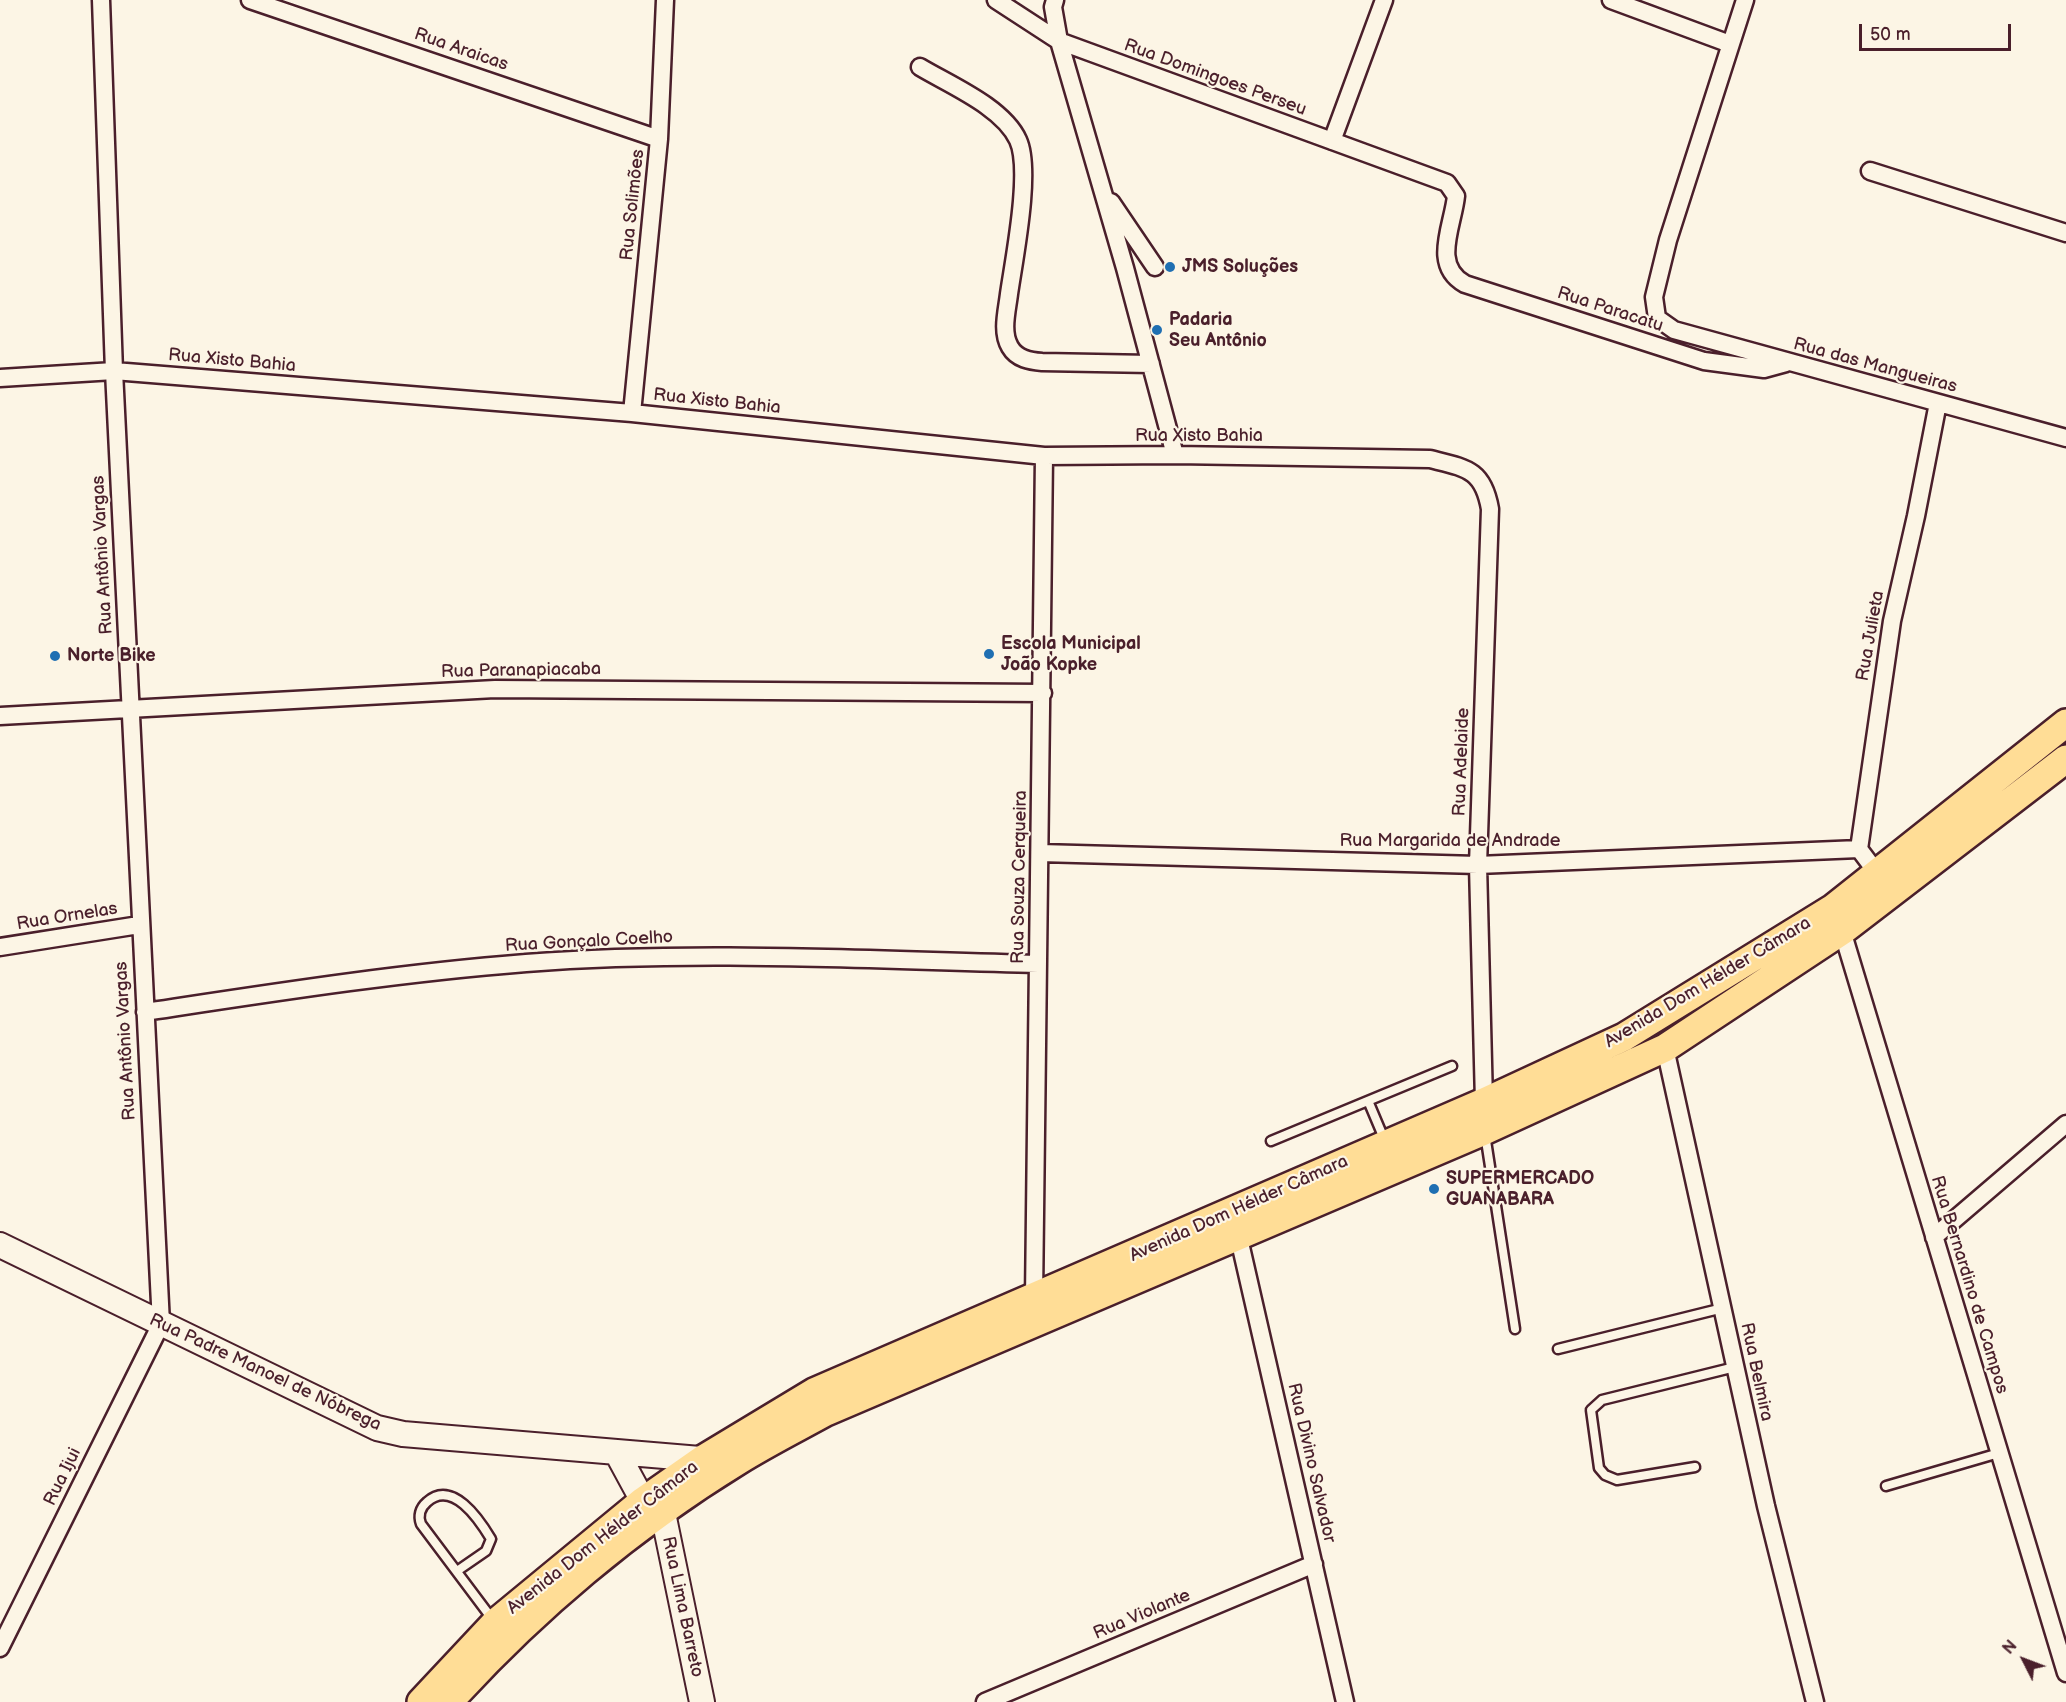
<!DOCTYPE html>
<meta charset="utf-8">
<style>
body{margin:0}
#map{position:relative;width:2066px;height:1702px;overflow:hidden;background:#fcf5e5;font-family:"Balsamiq Sans",sans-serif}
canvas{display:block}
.north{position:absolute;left:1994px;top:1630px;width:60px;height:60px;-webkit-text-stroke:4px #fcf5e5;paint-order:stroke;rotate:312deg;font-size:16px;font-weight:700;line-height:24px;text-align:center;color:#4a1f2b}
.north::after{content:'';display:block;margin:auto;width:21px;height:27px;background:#4a1f2b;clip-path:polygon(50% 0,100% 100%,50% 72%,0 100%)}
.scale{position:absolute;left:1859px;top:24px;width:152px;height:27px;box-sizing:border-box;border:3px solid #4a1f2b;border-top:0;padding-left:8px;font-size:18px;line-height:21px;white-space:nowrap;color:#4a1f2b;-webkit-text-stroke:4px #fcf5e5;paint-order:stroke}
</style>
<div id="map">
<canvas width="2066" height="1702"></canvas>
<div class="north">N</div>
<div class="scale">50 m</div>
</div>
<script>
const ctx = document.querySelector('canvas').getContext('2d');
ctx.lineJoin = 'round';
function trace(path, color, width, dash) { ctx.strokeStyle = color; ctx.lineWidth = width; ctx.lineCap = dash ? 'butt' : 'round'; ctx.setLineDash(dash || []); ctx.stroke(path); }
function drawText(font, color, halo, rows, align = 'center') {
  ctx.font = font + ' "Balsamiq Sans",sans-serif'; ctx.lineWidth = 4.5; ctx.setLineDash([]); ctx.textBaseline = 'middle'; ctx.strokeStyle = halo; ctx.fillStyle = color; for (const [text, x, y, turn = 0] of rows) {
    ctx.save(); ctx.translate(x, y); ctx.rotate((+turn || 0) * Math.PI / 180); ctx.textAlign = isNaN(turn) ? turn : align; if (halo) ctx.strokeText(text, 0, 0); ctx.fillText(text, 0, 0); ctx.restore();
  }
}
const lane = new Path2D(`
 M1369 1103 1385 1141
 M1485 1134 1515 1329
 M1271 1141 1452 1066
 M1558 1349 1723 1308
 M1695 1467 1617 1480 1605 1475 1599 1468 1591 1410 1602 1400 1735 1367
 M1886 1486 1999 1453
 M457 1571 486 1551 491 1539C479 1519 452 1479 427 1502 420 1508 418 1516 421 1524L493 1620`);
const street = new Path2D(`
 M250 0 659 139
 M996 0 1059 41 1447 183 1456 196C1453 226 1431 265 1465 284L1704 361 1764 369 1786 363
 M1055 0 1053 7 1059 41 1125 268 1175 455
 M1611 0 1730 44
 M1745 0 1668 240 1654 297 1657 318 1674 330 2066 438
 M920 67C950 85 1003 107 1018 140 1032 170 1014 259 1009 294 1007 311 1001 332 1010 347 1017 359 1030 361 1042 362L1151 364
 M1332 141 1384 0
 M1870 171 2066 233
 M1111 202 1155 267
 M0 378 114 371 632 413 1044 456 1175 455 1430 459C1466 468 1483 469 1490 509L1478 865 1484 1102
 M632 413 659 139 665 0
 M0 716 495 689 1043 693
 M1040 853 1478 865 1859 849
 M1877 873 1859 849 1892 621 1916 516 1938 403
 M1840 924 2066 1673
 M0 947 139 925
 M145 1012C271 993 398 973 526 963 696 950 868 960 1038 964
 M1665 1048 1766 1506 1815 1702
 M1238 1234 1345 1702
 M1934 1237 2066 1124
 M1034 1298 1044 456
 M0 1648 161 1324 114 371 101 0
 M985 1702 1314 1564`);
const secondary = new Path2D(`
 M0 1245 377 1428 403 1434 712 1460
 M617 1453 643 1501
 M663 1513 702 1702`);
const primary = new Path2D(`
 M421 1702 495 1623 643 1501 703 1459 814 1392 1484 1102 1624 1037 1833 908 2066 723
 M449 1702C532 1610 632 1526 738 1461 767 1443 797 1428 826 1412L1484 1131 1665 1048 1842 931 2066 759`);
const markers = [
 [1170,267,6,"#1f6fb2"],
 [1157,330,6,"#1f6fb2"],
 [989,654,6,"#1f6fb2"],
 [55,656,6,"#1f6fb2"],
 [1434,1189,6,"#1f6fb2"]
];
const streetNames = [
 ["Rua Araicas",461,50,19],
 ["Rua Domingoes Perseu",1215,78,20],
 ["Rua Solimões",633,205,-84],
 ["Rua Paracatu",1610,310,18],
 ["Rua Xisto Bahia",232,361,5],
 ["Rua das Mangueiras",1875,366,15],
 ["Rua Xisto Bahia",717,402,6],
 ["Rua Xisto Bahia",1199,436],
 ["Rua Antônio Vargas",103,555,-93],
 ["Rua Julieta",1871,636,-80],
 ["Rua Paranapiacaba",521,671,-1],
 ["Rua Adelaide",1462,762,-88],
 ["Rua Margarida de Andrade",1450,841],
 ["Rua Souza Cerqueira",1020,877,-89],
 ["Rua Ornelas",67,917,-9],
 ["Rua Gonçalo Coelho",589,942,-3],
 ["Avenida Dom Hélder Câmara",1708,983,-31],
 ["Rua Antônio Vargas",126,1041,-93],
 ["Avenida Dom Hélder Câmara",1239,1209,-24],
 ["Rua Bernardino de Campos",1969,1285,73],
 ["Rua Belmira",1756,1372,78],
 ["Rua Padre Manoel de Nóbrega",265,1373,25],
 ["Rua Divino Salvador",1311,1463,77],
 ["Rua Ijui",63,1477,-64],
 ["Avenida Dom Hélder Câmara",603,1538,-38],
 ["Rua Lima Barreto",682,1607,78],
 ["Rua Violante",1142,1615,-23]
];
const poiNames = [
 ["JMS Soluções",1182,267],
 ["Padaria",1169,320],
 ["Seu Antônio",1169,341],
 ["Escola Municipal",1001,644],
 ["João Kopke",1001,665],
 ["Norte Bike",67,656],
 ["SUPERMERCADO",1446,1179],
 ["GUANABARA",1446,1200]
];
trace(lane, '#4a1f2b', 13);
trace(street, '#4a1f2b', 21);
trace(secondary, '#4a1f2b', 28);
trace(primary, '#4a1f2b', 32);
trace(lane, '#fcf5e5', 8);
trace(street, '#fcf5e5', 16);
trace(secondary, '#fcf5e5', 24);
trace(primary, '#ffdd96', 27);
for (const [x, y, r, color] of markers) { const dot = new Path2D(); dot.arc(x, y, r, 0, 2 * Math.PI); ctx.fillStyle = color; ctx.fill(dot); trace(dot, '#fcf5e5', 2); }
drawText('18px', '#4a1f2b', '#fcf5e5', streetNames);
drawText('bold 18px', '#4a1f2b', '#fcf5e5', poiNames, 'left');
</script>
